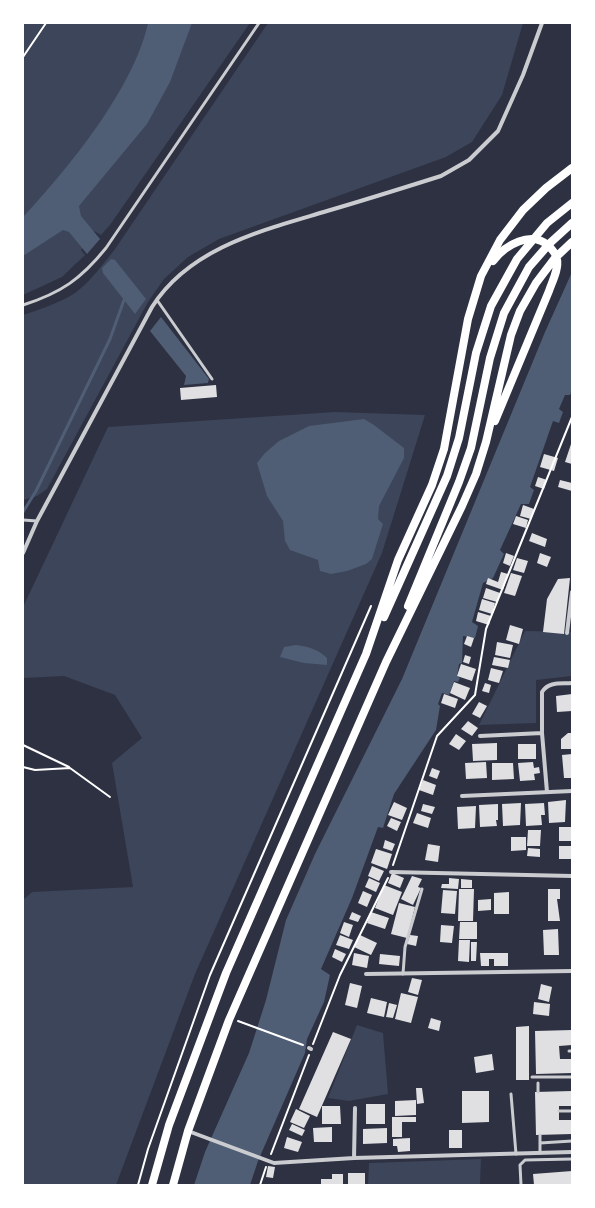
<!DOCTYPE html>
<style>
body{margin:0}
#map{position:relative;width:595px;height:1208px;overflow:hidden;background:#2d3142;font-family:Roboto,sans-serif}
canvas{display:block}
.frame{position:absolute;inset:0;border:24px solid #fff;pointer-events:none}
</style>
<div id="map">
<canvas width="595" height="1208"></canvas>
<div class="frame"></div>
</div>
<script>
const ctx = document.querySelector('canvas').getContext('2d');
ctx.lineJoin = 'round';
function paint(path, color) { ctx.fillStyle = color; ctx.fill(path, 'evenodd'); }
function trace(path, color, width, dash) { ctx.strokeStyle = color; ctx.lineWidth = width; ctx.lineCap = dash ? 'butt' : 'round'; ctx.setLineDash(dash || []); ctx.stroke(path); }
const green = new Path2D(`
 M23 23H250L110 225 101 235 94 231 81 250 85 255 62 277 23 295Z
 M268 23H523L502 95 472 142 446 157 219 239 188 257 164 279 148 302 47 489 37 496 23 500V315C38 310 62 302 75 293 91 281 103 264 115 249Z
 M335 412 425 415 382 553 195 974 116 1185H23V900L32 892 133 887 112 763 142 738 115 695 64 676 23 678V607L108 427Z
 M525 631 572 632V676L536 680V723L479 725Z
 M357 1025 383 1033 388 1094 349 1101 328 1098Z
 M481 1159 480 1185H368L369 1163Z`);
const water = new Path2D(`
 M148 23H192L170 82 147 124 79 206 81 216 100 239 87 254 69 232 63 230 23 256V217C68 169 134 88 148 23Z
 M111 259 115 260 146 299 135 314 103 273 102 268Z
 M572 272V390L570 395H565L559 409 563 412 559 423 553 421 530 487 534 490 529 504H521L500 550 504 554 493 578 483 583 472 622 478 626 475 638 463 636 462 663 459 664 457 676 460 678 458 682 454 681 449 695 442 693 438 704 440 706 436 730 394 794 383 828 378 827 352 898 321 969 330 975 324 1002 307 1039 305 1053 258 1161 250 1185H194L205 1152 249 1053 266 1000 286 920 315 854 402 679 545 332Z
 M161 317 209 379 208 383 184 385 186 376 150 331Z
 M364 419 374 425 404 448V458L379 506 378 519 383 524 372 559 366 564 347 571 331 574 320 571 318 560 290 550 285 541 283 521 267 496 257 463 265 453 279 441 309 426Z
 M296 645C309 647 318 649 327 658V665L304 663 280 657 284 647Z`);
const stream = new Path2D(`
 M23 512 36 491 110 339 124 300`);
const building = new Path2D(`
 M216 385 217 397 181 400 180 388Z
 M572 441V464L565 462Z
 M544 454 558 458 554 471 540 467Z
 M538 477 547 480 544 489 535 486Z
 M560 480 572 483V491L558 487Z
 M523 505 534 509 531 519 520 516Z
 M516 516 528 520 526 528 513 524Z
 M532 533 547 539 545 547 529 541Z
 M506 553 514 556 510 566 503 563Z
 M540 553 551 557 547 567 537 563Z
 M517 558 528 561 524 573 513 570Z
 M501 572 508 574 503 590 486 584 488 578 498 582Z
 M511 573 522 576 515 596 504 593Z
 M570 578 564 634 543 632 547 599 558 579Z
 M486 588 500 593 497 602 483 598Z
 M482 599 495 603 492 614 479 610Z
 M478 612 491 616 489 625 476 621Z
 M510 625 523 629 519 644 506 640Z
 M467 636 474 638 471 647 464 644Z
 M497 642 513 645 510 658 495 655Z
 M465 655 471 657 469 664 463 662Z
 M494 657 510 660 508 668 492 665Z
 M461 664 476 669 472 681 457 676Z
 M491 668 503 671 499 683 488 680Z
 M454 682 470 688 465 700 450 693Z
 M485 683 491 685 489 693 482 691Z
 M444 694 458 699 455 708 441 703Z
 M572 694V711L557 712 556 696Z
 M479 702 487 706 480 718 472 714Z
 M468 721 478 728 472 736 461 729Z
 M568 733H572V749H561V739Z
 M456 734 466 741 459 750 449 744Z
 M497 743V760L473 761 472 744Z
 M518 744H536V759H518Z
 M572 754V778H564L562 755Z
 M486 762 487 778 466 779 465 763Z
 M533 762 534 768 539 767 540 773 534 774 535 780 520 781 518 763Z
 M492 763H513L514 779 492 780Z
 M432 768 440 771 437 779 429 776Z
 M423 780 436 785 433 795 419 790Z
 M566 800 565 822 549 823 548 802Z
 M394 802 407 808 402 820 388 815Z
 M521 803 520 825 503 826 502 804Z
 M544 803 545 815H541L542 825 526 826 525 804Z
 M423 804 435 807 432 814 421 811Z
 M498 804V820H496L497 826 480 827 479 805Z
 M476 806 475 828 458 829 457 807Z
 M417 813 431 818 428 828 413 823Z
 M391 818 401 822 397 831 387 826Z
 M559 827H572V841H559Z
 M528 830H541L540 846H527Z
 M511 837H526V850L511 851Z
 M385 840 395 844 392 851 383 848Z
 M428 844 440 846 438 862 425 860Z
 M559 846H572V859H559Z
 M528 848 540 849V857L527 856Z
 M376 849 392 854 387 869 371 863Z
 M372 866 384 871 379 881 368 876Z
 M392 873 404 878 400 888 388 883Z
 M412 876 422 879 418 887 421 888 413 905 401 899Z
 M369 878 380 883 376 892 365 887Z
 M449 878 459 879 458 889 441 888 442 884H449Z
 M461 879 472 880V888H461Z
 M384 885 402 892 393 915 375 908Z
 M459 889H474L473 921H458Z
 M548 889H560V899H557L560 921H548Z
 M443 890 457 891 455 914 441 913Z
 M363 891 372 895 367 907 358 903Z
 M509 892V914H494V893Z
 M491 899V910L478 911V900Z
 M399 903 415 907 407 938 391 934Z
 M352 912 361 916 358 922 349 919Z
 M371 912 389 918 385 929 367 923Z
 M344 922 353 925 349 937 340 933Z
 M460 922H477V939H459Z
 M441 925 454 926 452 943 440 942Z
 M558 929 559 955H544L543 930Z
 M340 935 353 940 349 949 336 945Z
 M360 935 377 943 371 955 354 947Z
 M410 935 418 936 416 946 407 944Z
 M459 940H470L469 962 458 961Z
 M471 942H477L476 961H471Z
 M335 949 346 954 342 962 332 957Z
 M354 953 369 956 367 968 352 965Z
 M480 953H508V966H494V959H489V966H481Z
 M380 954 400 956 399 966 379 964Z
 M412 978 422 980 418 995 408 992Z
 M350 983 362 986 357 1008 345 1005Z
 M541 984 552 987 549 1002 538 999Z
 M401 993 418 997 411 1023 395 1019Z
 M371 998 387 1002 384 1017 367 1013Z
 M534 1002 550 1004 549 1016 533 1014Z
 M389 1003 397 1005 393 1018 386 1017Z
 M431 1018 441 1021 439 1031 428 1028Z
 M529 1026V1080H516V1027Z
 M572 1030V1045L559 1046 560 1059H572V1073L536 1074 535 1031Z
 M333 1032 351 1039 317 1117 299 1109Z
 M492 1054 494 1070 476 1073 474 1057Z
 M416 1088H422L424 1103 417 1104Z
 M462 1091H489V1122L462 1123Z
 M572 1091V1106H559V1120H572V1134L536 1135 535 1092Z
 M416 1100V1115L395 1116V1101Z
 M366 1104H385V1124H366Z
 M322 1106H340L341 1124H322Z
 M296 1109 310 1116 304 1128 290 1122Z
 M392 1117H416V1122H402V1137H392Z
 M292 1124 305 1130 302 1136 289 1130Z
 M332 1127V1142H314L313 1128Z
 M387 1128V1143L363 1144V1129Z
 M449 1130H462V1148H449Z
 M287 1137 302 1142 298 1152 284 1148Z
 M410 1138V1151L398 1152 397 1146H393V1139Z
 M268 1166 275 1167 273 1178 266 1177Z
 M572 1171V1185H534L533 1174Z
 M348 1173H365V1185H348Z
 M332 1174H343V1185H321V1179H332Z`);
const path = new Path2D(`
 M23 57 46 23
 M23 745 69 767
 M23 767 35 770 70 768 110 797
 M393 865 437 736 475 695 486 629 572 417
 M238 1021 303 1045
 M313 1044 340 975 388 878
 M271 1154 309 1055
 M138 1185 148 1149 210 975 371 606
 M260 1185 266 1167`);
const service = new Path2D(`
 M157 300 212 379
 M23 305C61 293 81 279 106 248L259 23
 M23 520 37 521
 M403 974 405 947 422 889
 M569 1051H572
 M532 1077H572
 M538 1083V1092
 M511 1094 516 1154
 M559 1111H572
 M540 1135V1153
 M540 1143 572 1141
 M521 1185 520 1165 525 1160 572 1159`);
const minor = new Path2D(`
 M23 553 37 521 152 307C190 247 264 230 327 211 365 200 403 188 441 176L469 160 498 131 523 75 542 23
 M567 633 572 592
 M480 736 542 733
 M547 792 542 733V692C549 681 561 684 572 683
 M462 796 572 791
 M391 872 572 876
 M366 974 572 971
 M309 1048 311 1049
 M188 1131 274 1163 354 1158 572 1152
 M354 1158 355 1108`);
const secondary = new Path2D(`
 M493 261C505 245 531 230 549 246 552 250 556 253 557 259 559 269 552 282 549 291L495 421
 M408 606 459 482 471 448 490 358 504 313 529 267 550 243 572 223
 M384 617 447 476 459 438 476 353 491 306 517 259 547 223 572 203
 M152 1185 169 1125 226 973 366 654 398 560 432 485 444 449 468 319 481 276 500 240 523 210 546 188 572 168
 M173 1185 188 1131 229 1020 386 662 462 506 476 474 486 442 511 335 520 311 536 283 555 258 572 242`);
paint(green, '#3c4559');
paint(water, '#4f5d75');
trace(stream, '#4f5d75', 3);
paint(building, '#e0e0e3');
trace(path, '#fff', 2);
trace(service, '#caccd0', 3);
trace(minor, '#caccd0', 4);
trace(secondary, '#fff', 8);
</script>
